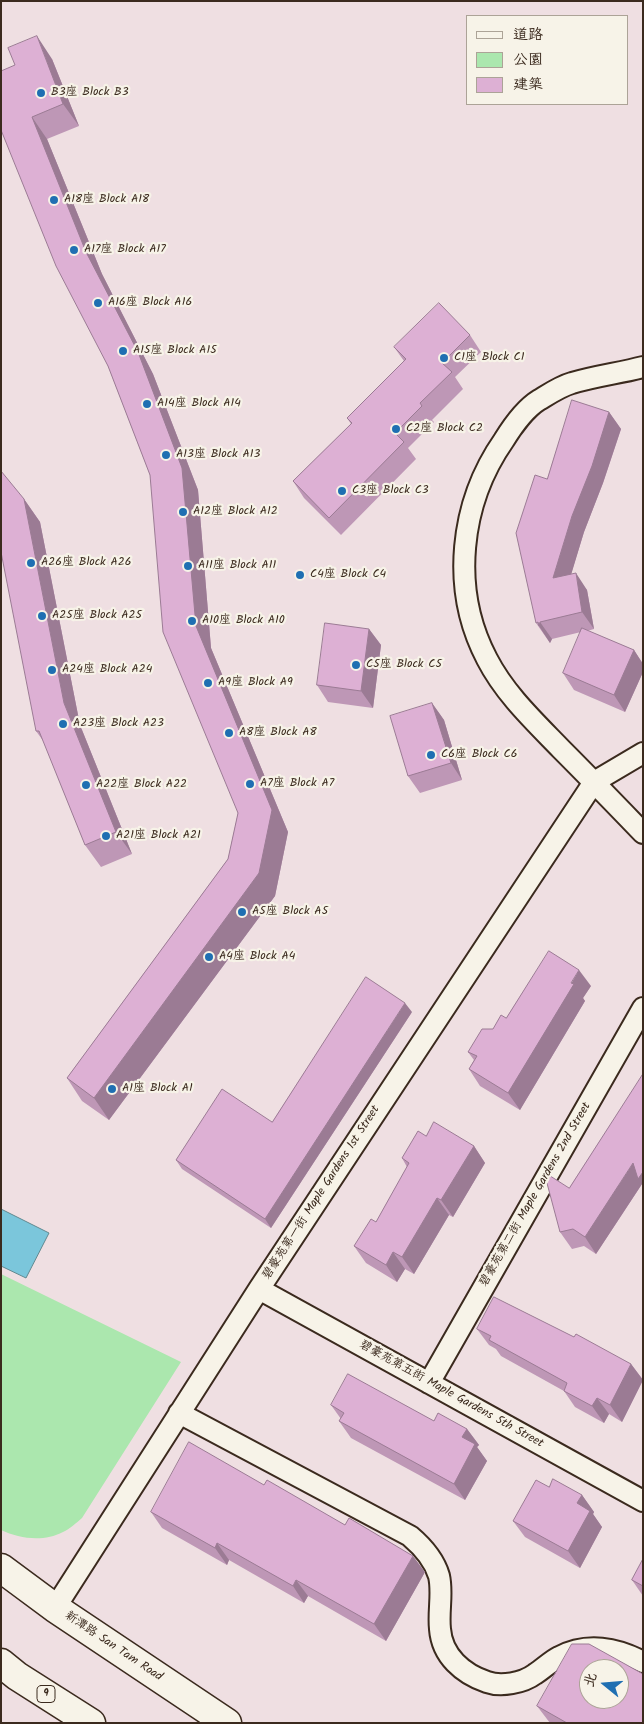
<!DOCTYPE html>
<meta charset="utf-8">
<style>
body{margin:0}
#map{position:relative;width:644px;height:1724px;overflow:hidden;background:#efdfe2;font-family:Kalam,"LXGW WenKai TC",sans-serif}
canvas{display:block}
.frame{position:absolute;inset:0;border:2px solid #3b2a1e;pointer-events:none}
.legend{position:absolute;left:466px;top:15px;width:162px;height:90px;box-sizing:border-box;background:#f7f3e8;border:1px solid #aca397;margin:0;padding:6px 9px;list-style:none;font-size:15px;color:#3b2a1e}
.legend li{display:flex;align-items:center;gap:10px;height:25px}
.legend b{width:25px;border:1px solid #aca397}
.north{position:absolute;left:579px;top:1659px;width:50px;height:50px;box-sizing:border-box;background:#f7f3e8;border:1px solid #aca397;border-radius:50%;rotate:287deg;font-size:14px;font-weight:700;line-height:20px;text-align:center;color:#3b2a1e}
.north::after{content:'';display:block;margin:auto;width:18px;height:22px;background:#1f6fb2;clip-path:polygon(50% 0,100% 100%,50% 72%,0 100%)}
</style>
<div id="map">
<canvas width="644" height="1724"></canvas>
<div class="frame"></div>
<ul class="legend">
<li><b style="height:6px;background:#f7f3e8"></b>道路</li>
<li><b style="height:14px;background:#abe7ae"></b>公園</li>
<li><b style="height:14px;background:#ddb0d4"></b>建築</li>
</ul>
<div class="north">北</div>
</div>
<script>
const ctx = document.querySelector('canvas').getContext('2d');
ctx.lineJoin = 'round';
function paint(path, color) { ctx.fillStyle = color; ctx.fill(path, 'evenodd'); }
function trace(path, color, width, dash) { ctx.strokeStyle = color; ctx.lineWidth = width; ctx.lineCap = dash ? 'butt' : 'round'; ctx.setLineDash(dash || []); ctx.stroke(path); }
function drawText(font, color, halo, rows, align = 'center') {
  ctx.font = font + ' Kalam,"LXGW WenKai TC",sans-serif'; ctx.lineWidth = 4.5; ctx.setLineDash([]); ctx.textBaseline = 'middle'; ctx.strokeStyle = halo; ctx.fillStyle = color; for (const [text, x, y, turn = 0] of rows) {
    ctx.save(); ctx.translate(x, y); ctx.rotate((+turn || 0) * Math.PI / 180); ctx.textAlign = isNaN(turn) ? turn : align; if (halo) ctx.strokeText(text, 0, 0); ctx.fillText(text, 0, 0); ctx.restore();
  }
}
const green = new Path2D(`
 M1 1274 181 1362 82 1518C76 1523 70 1529 63 1532 44 1542 20 1539 1 1530Z`);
const water = new Path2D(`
 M1 1209 49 1233 26 1278 1 1266Z`);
const service = new Path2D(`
 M643 367C620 373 595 376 572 383 561 386 549 394 539 400 526 408 512 427 504 440 460 503 450 589 487 659 505 694 534 721 561 749 589 777 616 805 643 833
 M259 1289 643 1501
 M429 1383 643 1008
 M179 1413 410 1536C423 1547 434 1559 439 1576 443 1593 438 1611 440 1629 442 1656 463 1674 487 1682 501 1687 523 1683 535 1674 543 1669 551 1661 559 1657 587 1642 617 1648 643 1662
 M55 1608 259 1289 594 782 643 753`);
const tertiary = new Path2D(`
 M1 1568 55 1608 227 1723`);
const motorway = new Path2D(`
 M1 1663 17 1676 91 1723`);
const wall = new Path2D(`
 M52 59 79 126 47 139 102 274 153 374 198 490 211 648 288 832 275 896 109 1120 82 1101 67 1078 228 859 238 813 150 475 108 366 1 130Z
 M470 335 481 352 455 377 463 389 432 420 434 422 408 448 416 459 341 535 304 498 293 481 351 424 347 418 404 361 394 347Z
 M609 412 621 429 603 483 584 532 571 574 587 590 594 629 587 631 634 650 643 664V672L625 712 574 690 563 673 581 632 552 639 550 643 536 623 547 479Z
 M24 499 40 522 80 725 132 854 101 867 85 845 44 742 36 731Z
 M369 629 381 645 373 708 328 702 317 685Z
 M432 703 444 720 462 780 420 793 408 776Z
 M591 986 583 998 585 1001 520 1110 480 1086 469 1069 474 1060 468 1052 493 1029 506 1018Z
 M412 1012 271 1228 182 1169 176 1160 272 1122Z
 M426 1136 474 1146 485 1163 453 1217 449 1215 414 1274 405 1269 397 1282 366 1263 354 1246 376 1222 407 1167 402 1158Z
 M642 1184 596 1254 584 1246 572 1249 560 1232 569 1188Z
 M477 1329 574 1337 631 1364 643 1380 622 1422 609 1414 604 1423 575 1407 564 1391 501 1356 496 1349 489 1345Z
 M331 1405 434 1421 467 1429 479 1445 477 1447 487 1461 465 1500 351 1438 339 1421 341 1419Z
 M264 1485 425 1572 386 1641 308 1596 304 1603 229 1560 227 1565 162 1528 151 1512Z
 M549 1487 582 1495 594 1512 593 1514 602 1527 580 1568 525 1537 513 1521Z
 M643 1559V1596L632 1580Z
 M537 1706 643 1723H550Z`);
const shadedWall = new Path2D(`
 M37 36 52 59 79 126 63 104Z
 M32 117 47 139 102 274 153 374 198 490 211 648 288 832 275 896 109 1120 94 1098 259 873 196 626 86 252Z
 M609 412 621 429 603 483 584 532 565 595 553 578 572 516Z
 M24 499 40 522 80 725 132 854 116 832 64 703Z
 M576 573 587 590 594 629 582 612Z
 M540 622 552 639 550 643 539 626Z
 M369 629 381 645 373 708 361 691Z
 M634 650 643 664V672L625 712 614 695Z
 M432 703 444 720 462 780 451 763Z
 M579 970 591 986 583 998 585 1001 520 1110 508 1093Z
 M405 1003 412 1012 271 1228 265 1219Z
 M474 1146 485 1163 453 1217 441 1200Z
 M633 1163 643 1172V1185L642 1184 596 1254 585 1237Z
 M437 1198 449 1215 414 1274 402 1257Z
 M393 1252 405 1269 397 1282 386 1265Z
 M631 1364 643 1380 622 1422 610 1405Z
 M597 1398 609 1414 604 1423 592 1406Z
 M467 1429 479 1445 477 1447 487 1461 465 1500 454 1484 462 1437Z
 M582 1495 594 1512 593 1514 602 1527 580 1568 568 1551 577 1503Z
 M217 1543 229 1560 227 1565 215 1548Z
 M413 1556 425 1572 386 1641 374 1624Z
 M296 1580 308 1596 304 1603 293 1586Z`);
const building = new Path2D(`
 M37 36 63 104 32 117 86 252 138 352 182 468 196 626 272 810 259 873 94 1098 67 1078 228 859 238 813 163 632 150 475 108 366 56 266 1 130V71L15 65 8 48Z
 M439 303 470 335 442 363 452 372 420 403 422 406 395 433 404 442 329 518 293 481 352 423 347 418 406 359 394 347Z
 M572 400 609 412 592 466 572 516 553 578 576 573 582 612 540 622 539 626 538 622 536 623 516 533 535 475 547 479Z
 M1 471 24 499 64 703 116 832 85 845 39 731H36L1 552Z
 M325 623 369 629 361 691 317 685Z
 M582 628 634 650 614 695 563 673Z
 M432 703 451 763 408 776 390 716Z
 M549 951 579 970 571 983 574 984 508 1093 469 1069 477 1056 468 1052 482 1029H493L501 1015 506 1018Z
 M366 977 405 1003 265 1219 176 1160 222 1089 272 1122Z
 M643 1074V1172L638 1179 633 1163 585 1237 573 1229 560 1232 544 1172 569 1188Z
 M434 1122 474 1146 441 1200 437 1198 402 1257 393 1252 386 1265 354 1246 371 1219 376 1222 409 1163 402 1158 418 1131 426 1136Z
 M494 1297 574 1337 576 1334 631 1364 610 1405 597 1398 592 1406 564 1391 567 1383 489 1340 491 1336 477 1329Z
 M348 1374 434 1421 438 1413 467 1429 462 1437 475 1444 454 1484 339 1421 344 1413 331 1405Z
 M189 1442 264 1485 267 1480 345 1525 349 1518 413 1556 374 1624 296 1580 293 1586 217 1543 215 1548 151 1512Z
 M553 1479 582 1495 577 1503 590 1511 568 1551 513 1521 536 1480 549 1487Z
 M643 1559V1586L632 1580Z
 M572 1644H589L643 1674V1723H567L537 1706ZM589 1669H619V1699H589Z`);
const markers = [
 [41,93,5,"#1f6fb2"],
 [54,200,5,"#1f6fb2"],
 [74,250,5,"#1f6fb2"],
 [98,303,5,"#1f6fb2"],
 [123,351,5,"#1f6fb2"],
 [444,358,5,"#1f6fb2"],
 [147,404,5,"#1f6fb2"],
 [396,429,5,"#1f6fb2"],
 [166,455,5,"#1f6fb2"],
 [342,491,5,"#1f6fb2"],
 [183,512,5,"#1f6fb2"],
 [31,563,5,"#1f6fb2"],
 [188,566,5,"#1f6fb2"],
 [300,575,5,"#1f6fb2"],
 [42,616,5,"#1f6fb2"],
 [192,621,5,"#1f6fb2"],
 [356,665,5,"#1f6fb2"],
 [52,670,5,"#1f6fb2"],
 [208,683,5,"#1f6fb2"],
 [63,724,5,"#1f6fb2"],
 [229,733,5,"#1f6fb2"],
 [431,755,5,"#1f6fb2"],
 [250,784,5,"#1f6fb2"],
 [86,785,5,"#1f6fb2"],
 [106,836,5,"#1f6fb2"],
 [242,912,5,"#1f6fb2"],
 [209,957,5,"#1f6fb2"],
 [112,1089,5,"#1f6fb2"]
];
const shields = [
 [46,1694,18]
];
const shieldNames = [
 ["9",46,1694]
];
const poiNames = [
 ["B3座 Block B3",51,93],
 ["A18座 Block A18",64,200],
 ["A17座 Block A17",84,250],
 ["A16座 Block A16",108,303],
 ["A15座 Block A15",133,351],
 ["C1座 Block C1",454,358],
 ["A14座 Block A14",157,404],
 ["C2座 Block C2",406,429],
 ["A13座 Block A13",176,455],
 ["C3座 Block C3",352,491],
 ["A12座 Block A12",193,512],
 ["A26座 Block A26",41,563],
 ["A11座 Block A11",198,566],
 ["C4座 Block C4",310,575],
 ["A25座 Block A25",52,616],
 ["A10座 Block A10",202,621],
 ["C5座 Block C5",366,665],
 ["A24座 Block A24",62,670],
 ["A9座 Block A9",218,683],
 ["A23座 Block A23",73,724],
 ["A8座 Block A8",239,733],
 ["C6座 Block C6",441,755],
 ["A7座 Block A7",260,784],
 ["A22座 Block A22",96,785],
 ["A21座 Block A21",116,836],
 ["A5座 Block A5",252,912],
 ["A4座 Block A4",219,957],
 ["A1座 Block A1",122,1089]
];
const streetNames = [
 ["碧豪苑第一街 Maple Gardens 1st Street",322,1193,-57],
 ["碧豪苑第二街 Maple Gardens 2nd Street",536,1195,-60],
 ["碧豪苑第五街 Maple Gardens 5th Street",451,1395,29],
 ["新潭路 San Tam Road",113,1647,34]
];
paint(green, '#abe7ae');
paint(water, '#7bc6db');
trace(water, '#61888f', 1);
trace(service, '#3b2a1e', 24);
trace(tertiary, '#3b2a1e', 31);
trace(motorway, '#3b2a1e', 31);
trace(service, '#f7f3e8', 20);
trace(tertiary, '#f7f3e8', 28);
trace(motorway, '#f7f3e8', 28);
paint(wall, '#be97b6');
paint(shadedWall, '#9b7b94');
paint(building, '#ddb0d4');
trace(building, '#9b7b94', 1);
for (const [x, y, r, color] of markers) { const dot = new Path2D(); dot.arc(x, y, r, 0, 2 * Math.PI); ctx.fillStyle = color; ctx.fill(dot); trace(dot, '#f7f3e8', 2); }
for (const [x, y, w] of shields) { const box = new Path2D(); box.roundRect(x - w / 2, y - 8.5, w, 17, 4); ctx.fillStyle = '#f7f3e8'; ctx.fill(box); trace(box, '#3b2a1e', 1); }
drawText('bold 11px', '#3b2a1e', null, shieldNames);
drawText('12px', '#3b2a1e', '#f7f3e8', poiNames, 'left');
drawText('12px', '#3b2a1e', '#f7f3e8', streetNames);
</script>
